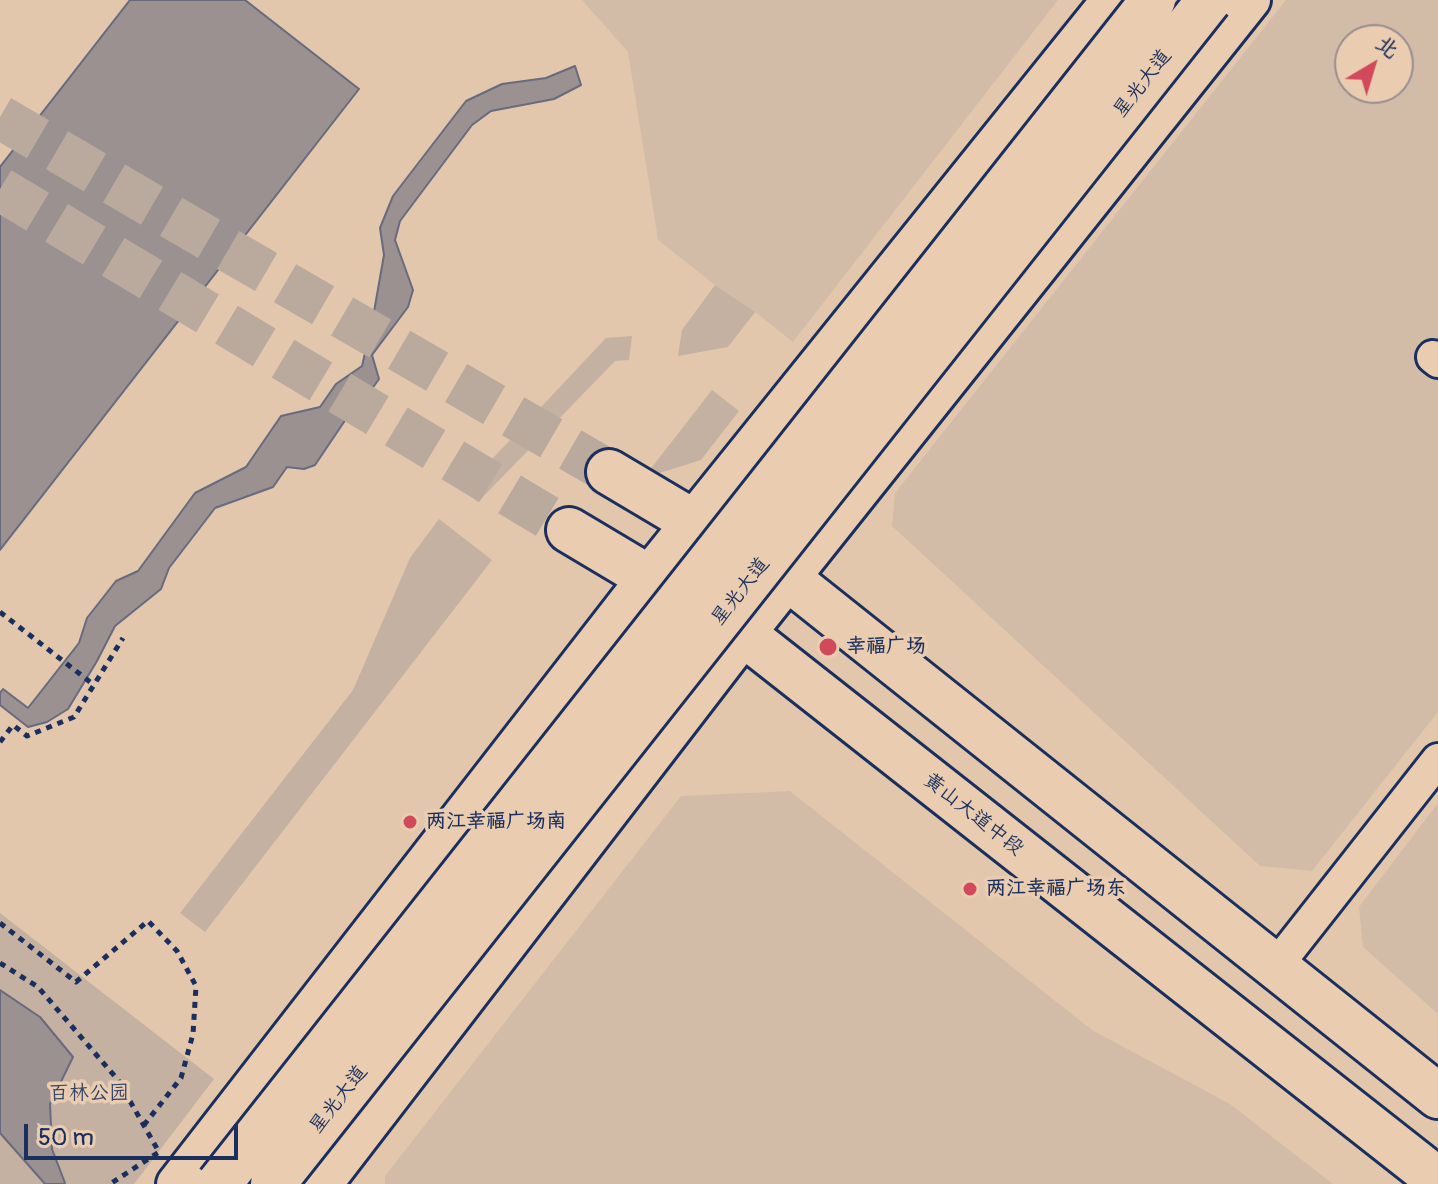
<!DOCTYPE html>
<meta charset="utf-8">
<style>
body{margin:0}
#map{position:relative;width:1438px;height:1184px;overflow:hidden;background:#e2c7ad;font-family:Pangolin,"LXGW WenKai TC",sans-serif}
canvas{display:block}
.north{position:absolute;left:1334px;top:24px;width:80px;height:80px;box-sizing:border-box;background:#eacdb0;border:2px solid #978e8f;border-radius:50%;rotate:38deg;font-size:22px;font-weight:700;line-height:32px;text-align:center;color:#1b2f5e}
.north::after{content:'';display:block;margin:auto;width:28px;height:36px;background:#d1495b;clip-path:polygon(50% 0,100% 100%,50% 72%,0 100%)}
.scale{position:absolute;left:24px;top:1124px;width:214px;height:36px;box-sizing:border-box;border:4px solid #1b2f5e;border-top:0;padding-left:10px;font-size:24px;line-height:28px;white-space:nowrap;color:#1b2f5e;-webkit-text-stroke:6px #eacdb0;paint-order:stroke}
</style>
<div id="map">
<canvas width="1438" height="1184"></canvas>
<div class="north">北</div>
<div class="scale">50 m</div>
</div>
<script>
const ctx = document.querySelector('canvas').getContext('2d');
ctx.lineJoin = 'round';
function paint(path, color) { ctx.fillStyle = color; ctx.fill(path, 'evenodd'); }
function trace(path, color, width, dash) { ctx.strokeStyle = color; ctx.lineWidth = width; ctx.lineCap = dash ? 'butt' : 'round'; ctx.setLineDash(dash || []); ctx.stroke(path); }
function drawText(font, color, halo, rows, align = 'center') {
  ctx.font = font + ' Pangolin,"LXGW WenKai TC",sans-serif'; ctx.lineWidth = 7; ctx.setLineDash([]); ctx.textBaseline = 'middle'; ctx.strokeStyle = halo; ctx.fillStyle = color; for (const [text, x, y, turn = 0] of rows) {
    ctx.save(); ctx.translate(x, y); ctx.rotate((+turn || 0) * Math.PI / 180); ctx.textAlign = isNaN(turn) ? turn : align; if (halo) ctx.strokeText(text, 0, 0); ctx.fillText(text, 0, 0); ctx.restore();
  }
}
const built = new Path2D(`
 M582 0H1058L793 342 755 312 715 285 658 240 628 52Z
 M1286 0H1438V712L1312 871 1260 866 892 526 895 493ZM1350 40H1398V88H1350Z
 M790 791 1092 1030 1230 1104 1333 1184H385V1176L681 796Z
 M1438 803V1014L1363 947 1359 907Z`);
const green = new Path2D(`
 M715 285 755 312 728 347 678 356 682 330Z
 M632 336 629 360 615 361 478 502 463 490 606 338Z
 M712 390 739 411 701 460 656 474 649 471Z
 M439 519 492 560 205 932 180 913 353 690 410 558Z
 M0 913 214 1079 134 1184H0Z`);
const water = new Path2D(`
 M130 0H245L359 89 0 550V167Z
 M575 66 581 85 554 99 491 111 472 125 400 221 395 240 413 290 408 307 372 355 379 379 369 393 347 401 346 419 315 465 304 469 287 467 273 487 215 508 169 568 161 589 115 626 97 661 68 709 47 722 28 727 0 705V693L3 689 28 708 79 643 87 618 116 581 138 571 195 493 246 467 281 416 320 407 336 384 362 366 372 323 384 255 380 228 393 196 466 101 502 84 546 78Z
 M0 990 40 1017 73 1057 50 1104 52 1149 65 1183 64 1184H45L0 1133Z`);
const secondaryTunnel = new Path2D(`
 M0 117 609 472
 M0 189 569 530`);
const path = new Path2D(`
 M0 612 94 685
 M0 742 13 725 27 736 74 717 123 638
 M0 923 76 982 148 921 177 951 196 986 193 1034 181 1078 144 1125
 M0 963 38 987 118 1080 159 1152 110 1184`);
const minor = new Path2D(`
 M1433 357 1438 361
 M1276 966 1438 760`);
const tertiary = new Path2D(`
 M176 1184 648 576 1111 0
 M323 1184 745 635 1251 0`);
const secondary = new Path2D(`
 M609 472 789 579 1438 1096
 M569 530 745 635 1438 1180`);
const primaryBridge = new Path2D(`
 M219 1184 1153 0
 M273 1184 1209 0`);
const markers = [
 [828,647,10,"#d1495b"],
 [410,822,8,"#d1495b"],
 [970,889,8,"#d1495b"]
];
const streetNames = [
 ["星光大道",1143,84,-52],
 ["星光大道",741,592,-52],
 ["黄山大道中段",973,815,38],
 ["星光大道",339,1100,-52]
];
const poiNames = [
 ["幸福广场",846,647],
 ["两江幸福广场南",426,822],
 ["两江幸福广场东",986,889]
];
const parkNames = [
 ["百林公园",89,1094]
];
paint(built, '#d3bca7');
paint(green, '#c4b1a1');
paint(water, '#9b9191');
trace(water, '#686a7d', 2);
trace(secondaryTunnel, '#baa99d', 44, [44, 22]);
trace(minor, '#1b2f5e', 38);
trace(tertiary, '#1b2f5e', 44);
trace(secondary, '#1b2f5e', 50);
trace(path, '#1b2f5e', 5, [6, 6]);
trace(minor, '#eacdb0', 32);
trace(tertiary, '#eacdb0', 38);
trace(secondary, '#eacdb0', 44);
trace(primaryBridge, '#1b2f5e', 50, []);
trace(primaryBridge, '#eacdb0', 44);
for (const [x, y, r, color] of markers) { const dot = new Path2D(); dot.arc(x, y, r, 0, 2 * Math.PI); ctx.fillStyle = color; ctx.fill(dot); trace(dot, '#eacdb0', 3); }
drawText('20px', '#1b2f5e', '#eacdb0', streetNames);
drawText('bold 20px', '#1b2f5e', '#eacdb0', poiNames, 'left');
drawText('20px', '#344268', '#eacdb0', parkNames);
</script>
